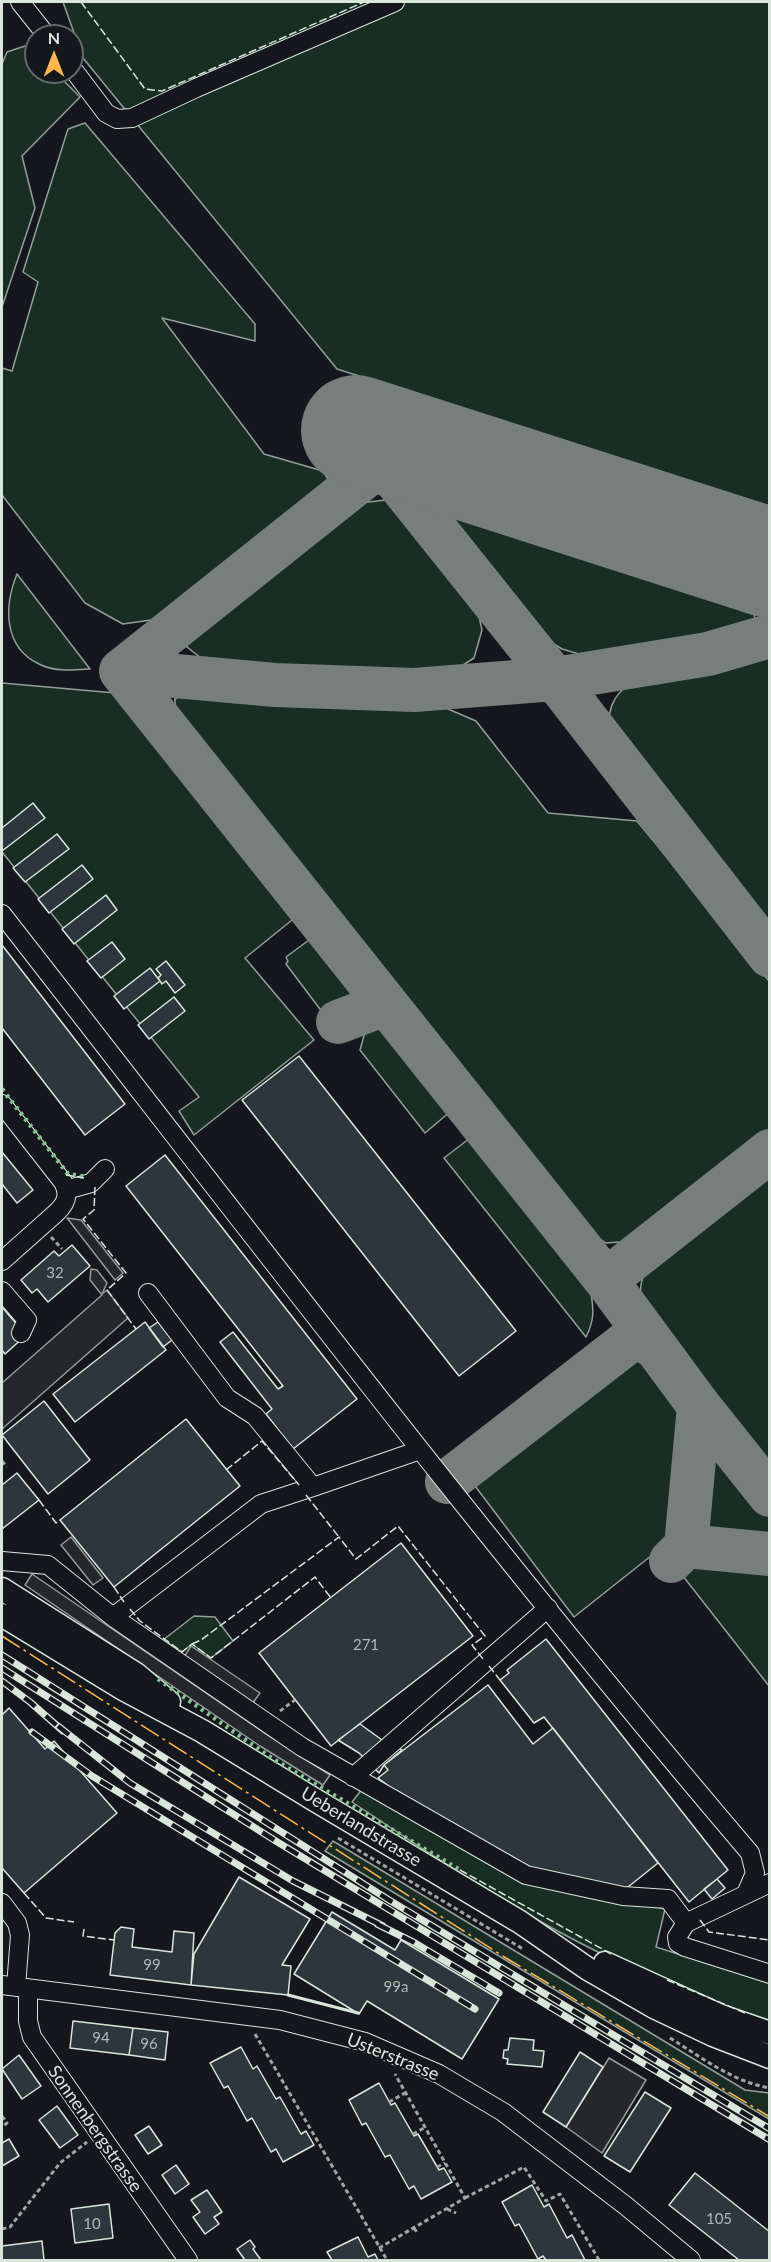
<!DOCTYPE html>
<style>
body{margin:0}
#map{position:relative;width:771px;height:2262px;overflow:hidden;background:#14181c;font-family:Lato,sans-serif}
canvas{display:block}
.frame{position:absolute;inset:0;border:3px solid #d8e6dc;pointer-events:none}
.north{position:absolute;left:24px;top:24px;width:60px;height:60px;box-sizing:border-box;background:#14181c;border:2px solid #626a69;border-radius:50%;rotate:0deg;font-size:16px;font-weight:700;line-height:24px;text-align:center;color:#d8e6dc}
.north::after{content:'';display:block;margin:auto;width:21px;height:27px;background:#ffb74d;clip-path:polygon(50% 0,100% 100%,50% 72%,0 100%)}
</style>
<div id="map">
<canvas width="771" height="2262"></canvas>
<div class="frame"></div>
<div class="north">N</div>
</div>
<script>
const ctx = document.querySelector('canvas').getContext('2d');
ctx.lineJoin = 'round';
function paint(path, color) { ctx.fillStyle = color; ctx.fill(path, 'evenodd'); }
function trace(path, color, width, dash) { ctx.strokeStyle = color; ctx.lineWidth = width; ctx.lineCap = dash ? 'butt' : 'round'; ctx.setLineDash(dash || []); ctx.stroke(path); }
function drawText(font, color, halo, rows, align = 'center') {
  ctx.font = font + ' Lato,sans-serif'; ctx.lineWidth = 4.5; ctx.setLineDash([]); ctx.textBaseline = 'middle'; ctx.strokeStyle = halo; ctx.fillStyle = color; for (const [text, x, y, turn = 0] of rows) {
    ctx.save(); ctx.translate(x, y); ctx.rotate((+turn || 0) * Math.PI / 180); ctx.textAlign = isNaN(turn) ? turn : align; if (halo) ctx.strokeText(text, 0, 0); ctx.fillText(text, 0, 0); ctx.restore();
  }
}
const green = new Path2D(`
 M63 2H769V506L337 369 83 58Z
 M28 45 36 53V72H55L80 97 22 156 35 208 2 307V64L7 52Z
 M85 123 255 324V341L162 318 264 454 323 471 331 484 165 618 123 624 85 603 2 495V368L12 371 38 282 23 272 68 129Z
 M386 500 412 518 477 607 482 630 474 658 449 674 343 677 206 662 187 647 189 631 351 504Z
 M445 512 753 604 755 621 689 641 596 659 562 649 533 631 445 522Z
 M17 574 90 669C73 670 54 672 39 664 3 647 4 606 17 574Z
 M769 653H770L769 923 613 733C604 714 613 696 629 684Z
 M2 683 115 693 297 916 245 958 314 1040 194 1135 179 1111 199 1097 2 852Z
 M197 685 291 696 434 703 476 721 548 813 637 821 769 981V1137L634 1241 606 1243 573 1221 175 720V699Z
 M316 939C328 956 363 990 348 1012 345 1016 341 1019 338 1022L335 1017 329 1021 286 964 288 961 286 957 309 940 311 943Z
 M373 1027 391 1032 451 1111 425 1133 360 1050 365 1032Z
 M474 1135 590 1286C593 1307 596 1317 586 1337L444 1158Z
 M769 1174H770L769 1474 648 1320C643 1306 638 1295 642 1280 648 1256 739 1193 763 1175Z
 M636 1360 655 1373 769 1514V1686L661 1548 574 1617 466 1474 610 1363Z
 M194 1616 215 1617 233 1641 211 1658 192 1644 182 1652 163 1640Z
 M363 1788 527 1882 665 1909 656 1947 769 1983V2025C713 2002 656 1980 602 1954 514 1911 433 1856 352 1802Z
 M333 1841 745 2090 769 2093V2119L325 1851Z`);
const parking = new Path2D(`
 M67 1218 81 1220 123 1273 115 1280Z
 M91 1269 97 1270 107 1283 102 1294 107 1290 128 1318 2 1429V1383L102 1295 90 1280Z
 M71 1537 103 1578 93 1585 61 1545Z
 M32 1574 263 1732 330 1775 323 1785 260 1746 25 1585Z
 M191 1646 260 1693 252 1704 184 1657Z
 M609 2058 646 2080 602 2153 566 2127Z`);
const taxiway = new Path2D(`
 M356 430 555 679 770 956
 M121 671 606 1280 699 1406 770 1495
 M121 671 275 685 414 690 555 679 708 654 770 636
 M121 671 382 463
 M338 1022 385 1004
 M606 1280 770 1151
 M447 1482 643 1330
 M686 1546 699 1406
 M671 1561 686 1546 770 1554`);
const runway = new Path2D(`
 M356 430 770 563`);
const building = new Path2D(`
 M33 803 45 818 2 851V828Z
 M57 834 69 849 25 882 13 868Z
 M82 865 93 879 49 913 38 899Z
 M106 895 117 910 74 944 62 929Z
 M112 942 125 959 101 978 87 961Z
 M2 945 125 1104 85 1135 2 1028Z
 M166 961 185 985 175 993 166 981 162 984 158 978 161 975 156 969Z
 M150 968 160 981 124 1009 114 996Z
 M174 997 185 1011 149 1039 138 1025Z
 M299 1056 516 1331 459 1376 242 1100Z
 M2 1152 33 1190 17 1203 2 1184Z
 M165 1155 357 1399 293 1449 266 1414 272 1409 220 1342 233 1332 278 1389 283 1386 126 1186Z
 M72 1245 90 1266 48 1302 37 1289 32 1293 21 1280 54 1251 59 1256Z
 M2 1307 20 1328 24 1337 5 1354 2 1350Z
 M145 1322 166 1350 75 1422 53 1394Z
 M158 1322 172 1340 163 1347 149 1328Z
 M44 1401 90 1460 48 1494 2 1435Z
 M186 1419 240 1486 114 1587 60 1520Z
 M17 1473 39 1500 2 1529V1485Z
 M401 1543 473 1636 331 1746 259 1653Z
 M546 1639 728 1870 689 1902 544 1717 534 1723 500 1680 509 1673 507 1670Z
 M488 1685 533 1744 553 1728 658 1863 623 1891 530 1870 414 1805 378 1778 388 1770 384 1765Z
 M9 1708 45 1749 54 1741 117 1813 24 1893 2 1868V1715Z
 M360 1724 382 1740 402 1750 384 1765 379 1773 359 1753 338 1740Z
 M239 1877 310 1919 282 1965 291 1966 288 1995 191 1985 194 1954Z
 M717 1879 725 1888 712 1899 704 1889Z
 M332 1912 395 1950 401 1940 499 1999 462 2059 367 2001 359 2014 294 1974Z
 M121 1927 134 1929 132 1947 172 1952 174 1931 194 1933 191 1985 110 1975 115 1933Z
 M73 2021 133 2028 129 2055 70 2048Z
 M133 2028 168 2032 165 2060 129 2055Z
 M510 2038 534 2040 533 2050 544 2051 542 2067 507 2064 508 2059 503 2058 504 2050H508Z
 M241 2047 253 2069 257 2066 276 2099 280 2097 301 2134 306 2131 314 2145 283 2162 276 2149 271 2152 252 2118 247 2121 228 2086 224 2088 210 2063Z
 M580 2052 603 2067 566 2127 543 2112Z
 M19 2055 41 2086 22 2099 2 2069Z
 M379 2083 391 2105 395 2103 414 2136 418 2134 439 2170 444 2168 452 2182 421 2199 414 2186 409 2189 390 2155 385 2157 366 2123 362 2125 349 2100Z
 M645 2092 671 2108 630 2172 604 2156Z
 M57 2106 78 2135 60 2148 39 2120Z
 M149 2126 162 2145 148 2154 135 2135Z
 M9 2139 19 2156 2 2166V2143Z
 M176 2165 189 2184 175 2194 162 2175Z
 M695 2173 770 2232V2260H739L669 2205Z
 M532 2185 544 2207 549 2204 567 2238 572 2235 585 2260H546L543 2256 538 2259 519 2224 515 2226 502 2202Z
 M207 2190 222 2212 214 2217 219 2224 205 2234 193 2217 200 2212 191 2200Z
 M109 2204 113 2238 75 2243 71 2209Z
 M358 2237 368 2257 375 2254 378 2260H332L327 2252Z
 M250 2240 255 2247 253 2249 261 2260H245L237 2249Z
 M42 2241 44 2260H2V2246Z`);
const path = new Path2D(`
 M51 1237 62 1249
 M2 1461 7 1467
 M280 1711 295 1700
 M338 1838 523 1949
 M255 2034 387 2260
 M670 2038C701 2057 733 2082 770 2088
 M389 2102 405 2093
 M2 2116 7 2123 2 2127
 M413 2134 424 2128
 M437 2167 445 2163
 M465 2198 524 2167 546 2201 560 2194 599 2260
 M447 2209 456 2213
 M414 2228 418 2234
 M2 2229 10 2227 60 2163 87 2142
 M379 2248 465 2198 395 2074`);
const minor = new Path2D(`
 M20 2 47 36
 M72 68 106 113 117 119 132 118 196 88 395 2
 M2 914C248 1229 490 1548 750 1853L755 1873 746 1894
 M2 1104 63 1182C70 1195 66 1204 56 1213L2 1261
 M66 1190 91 1183 105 1169
 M2 1291 27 1320 21 1333
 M148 1293 227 1398 255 1416 313 1487 420 1450
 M2 1561 48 1565 113 1617 302 1747 526 1875 623 1896 668 1899 686 1923 677 1937 678 1943 685 1947 770 1974
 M113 1617 261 1504 313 1487
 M353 1777 548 1608
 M2 1903 17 1923 20 1935 16 1987
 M686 1923 770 1883
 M2 1985 280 2020 365 2042 439 2074 503 2112 626 2206 691 2260
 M28 1988V2021L32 2037 188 2260`);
const major = new Path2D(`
 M2 1589 136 1674 169 1702
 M2 1615 125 1690 202 1731 315 1800 520 1922 588 1969 654 2007 713 2035 770 2057
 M605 1963 721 2016 770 2033`);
const rail = new Path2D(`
 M2 1655 389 1900 770 2129
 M2 1668 279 1843 770 2140
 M2 1681 30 1702 63 1731
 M58 1726 130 1783 293 1881 383 1926
 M32 1732 92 1776 475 2009
 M377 1924 415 1943 499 1993`);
const hedge = new Path2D(`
 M2 1089 68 1174 87 1177
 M158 1679 273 1759 460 1870`);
const fence = new Path2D(`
 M81 2 145 89 162 91 364 2
 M66 1175 84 1178
 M95 1187 94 1210 83 1219 126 1273 107 1290 136 1329
 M226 1470 262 1441 299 1485
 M306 1495 339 1537
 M39 1500 56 1523 60 1520
 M114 1587 124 1602
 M130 1609 140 1621 182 1652 192 1644 211 1658 315 1577 331 1598
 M192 1644 201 1640 339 1537 356 1559 398 1526 485 1636 472 1645 483 1659
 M489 1666 500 1680
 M460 1870 613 1955
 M24 1893 46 1918 74 1922
 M700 1920 709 1932 770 1940
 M84 1929 83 1936 114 1940
 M667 1980 745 2013`);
const wall = new Path2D(`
 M288 1995 358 2013`);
const power = new Path2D(`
 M2 1636 506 1958 770 2117`);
const numberNames = [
 ["32",55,1273],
 ["271",366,1645],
 ["99",152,1965],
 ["99a",396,1987],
 ["94",101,2038],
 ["96",149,2044],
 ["105",719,2219],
 ["10",92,2224]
];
const streetNames = [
 ["Ueberlandstrasse",361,1827,31],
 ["Usterstrasse",393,2057,22],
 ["Sonnenbergstrasse",95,2129,55]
];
paint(green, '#1a2d24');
trace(green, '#939e99', 1.5);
paint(parking, '#24282b');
trace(parking, '#939e99', 1.5);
trace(taxiway, '#767f7c', 44);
trace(runway, '#767f7c', 110);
paint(building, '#2c363c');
trace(building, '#d8e6dc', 1.5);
trace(minor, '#d8e6dc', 20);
trace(major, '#d8e6dc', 25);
trace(path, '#9da8a2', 3, [4.5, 3]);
trace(minor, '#14181c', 18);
trace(major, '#14181c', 22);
trace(rail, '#d8e6dc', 7);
trace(rail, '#14181c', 4.5, [14]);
trace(hedge, '#8ac095', 4.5, [3, 4.5]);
trace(fence, '#d8e6dc', 1.5, [8, 3]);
trace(wall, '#d8e6dc', 3);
trace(power, '#ffb74d', 1.5, [21, 4.5, 3, 4.5]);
drawText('15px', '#adbab4', null, numberNames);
drawText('18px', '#d8e6dc', '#14181c', streetNames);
</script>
